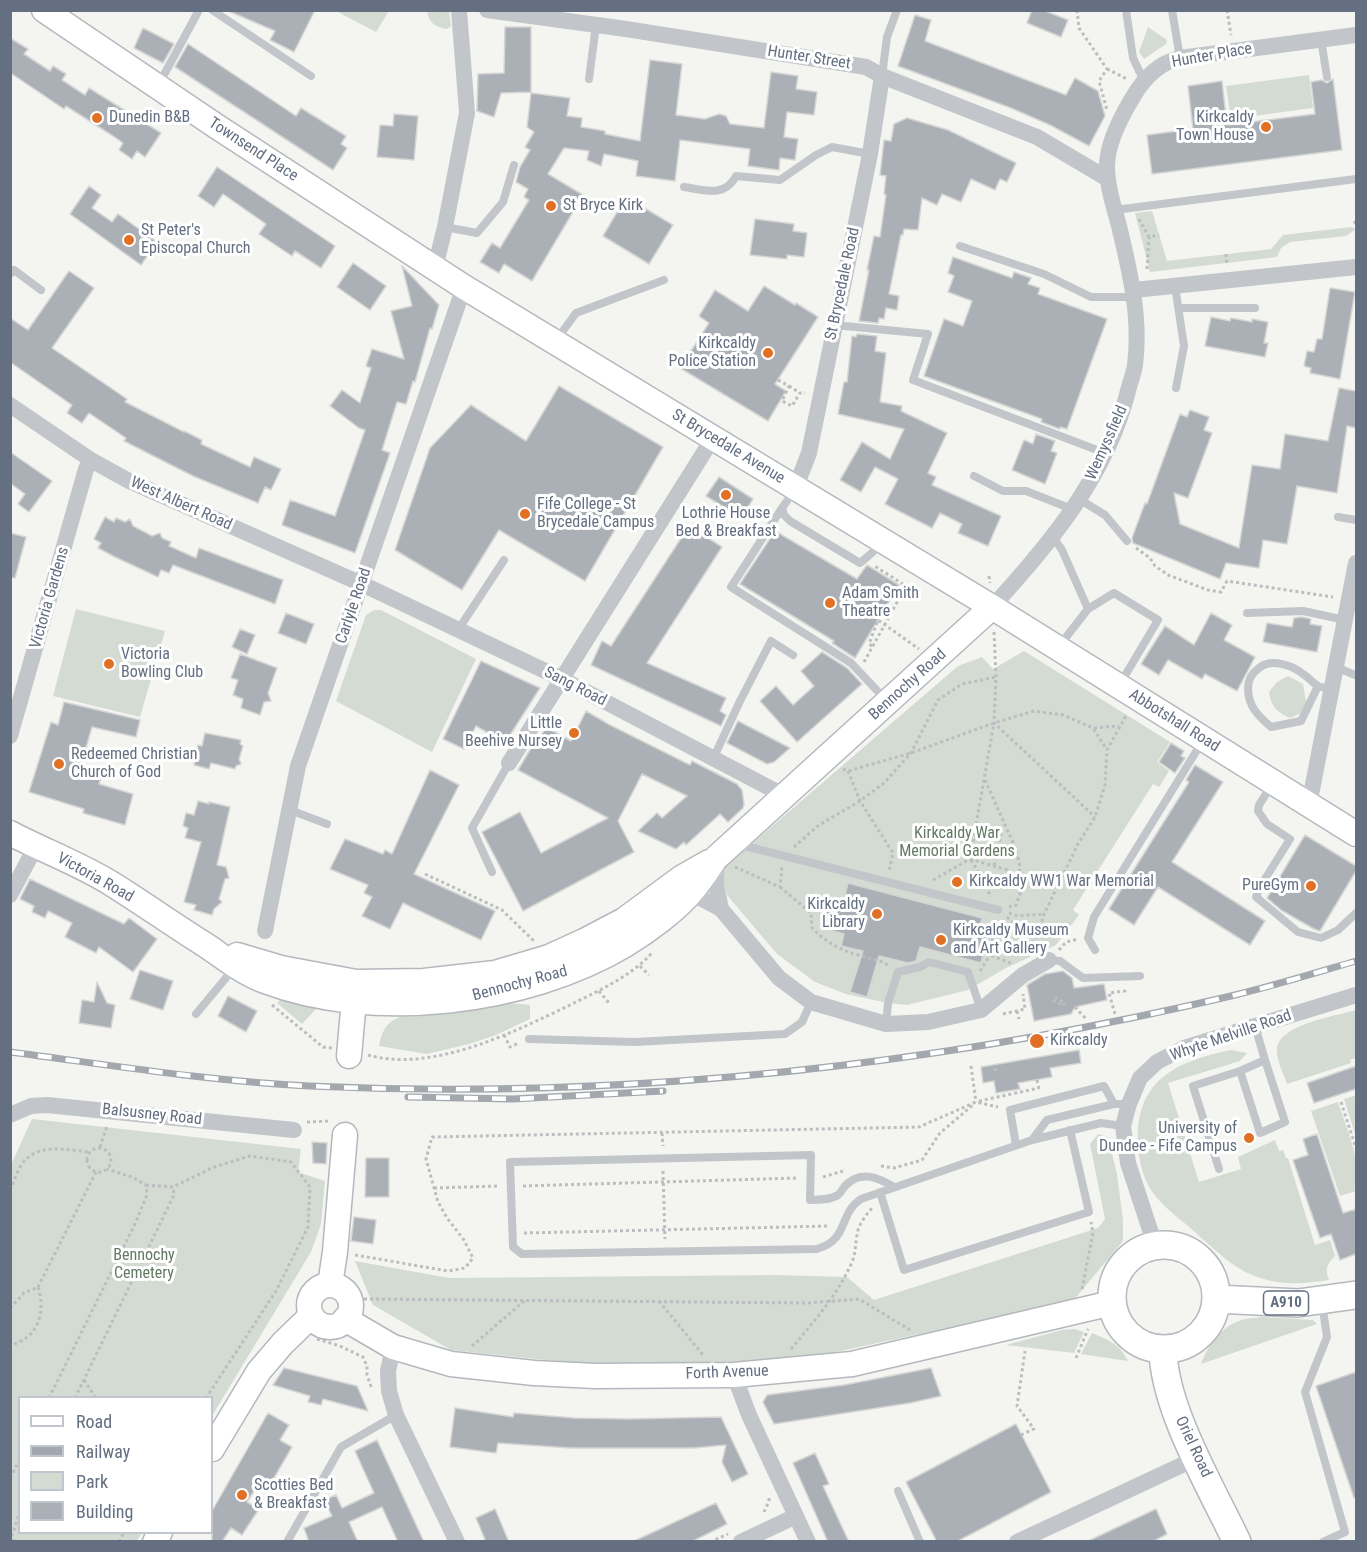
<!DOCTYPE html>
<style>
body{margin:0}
#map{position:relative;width:1367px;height:1552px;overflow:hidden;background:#f4f5f1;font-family:"Roboto Condensed",sans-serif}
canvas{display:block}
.frame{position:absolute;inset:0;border:12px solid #646f82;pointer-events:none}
.legend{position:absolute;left:18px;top:1396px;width:195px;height:138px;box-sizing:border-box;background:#fff;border:2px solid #c1c5cd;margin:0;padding:8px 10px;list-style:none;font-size:18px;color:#646f82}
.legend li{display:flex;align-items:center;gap:12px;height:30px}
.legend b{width:30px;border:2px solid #c1c5cd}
</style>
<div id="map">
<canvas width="1367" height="1552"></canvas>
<div class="frame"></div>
<ul class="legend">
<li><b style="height:8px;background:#fff"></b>Road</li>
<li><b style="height:8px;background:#a3a7ae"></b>Railway</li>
<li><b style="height:16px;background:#d4dbd2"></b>Park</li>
<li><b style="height:16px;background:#abb0b7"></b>Building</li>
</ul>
</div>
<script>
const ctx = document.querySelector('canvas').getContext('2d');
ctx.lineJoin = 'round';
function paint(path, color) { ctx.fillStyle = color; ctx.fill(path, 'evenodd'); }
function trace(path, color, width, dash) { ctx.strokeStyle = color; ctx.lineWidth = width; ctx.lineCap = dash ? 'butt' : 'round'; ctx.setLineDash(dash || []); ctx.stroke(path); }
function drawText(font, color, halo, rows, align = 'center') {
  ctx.font = font + ' "Roboto Condensed",sans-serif'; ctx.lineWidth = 6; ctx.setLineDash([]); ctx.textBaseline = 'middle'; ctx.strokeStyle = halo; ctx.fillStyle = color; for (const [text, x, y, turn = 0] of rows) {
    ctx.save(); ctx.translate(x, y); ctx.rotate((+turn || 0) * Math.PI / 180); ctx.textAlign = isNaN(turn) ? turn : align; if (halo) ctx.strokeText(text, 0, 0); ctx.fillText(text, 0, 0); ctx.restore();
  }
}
const green = new Path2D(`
 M336 11H389L376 32Z
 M427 11H449L451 26 447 29C435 27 429 23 427 11Z
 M1148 27 1167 40 1166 44 1144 59 1139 52Z
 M1309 75 1313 108 1231 119 1226 86Z
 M1152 211 1167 261 1271 249 1283 235 1351 227 1356 229 1346 236 1290 242 1281 248 1277 257 1150 272 1135 213Z
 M76 609 165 631 140 717 53 696Z
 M374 610H381L476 659 432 752 336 701 366 615Z
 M1024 651 1170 742 1157 762 1169 771 1159 787 1153 784 1073 910 1079 915 1056 945 1006 968 968 990 907 1005 888 1003 846 994 815 982 777 954 727 895 720 871 958 666 982 657 993 669Z
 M1288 676 1303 684 1307 707 1299 714 1290 718C1277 712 1271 707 1269 692L1277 682Z
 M283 998 317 1008 302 1024 277 1003Z
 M498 1002 530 1005V1019L496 1035 469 1044 427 1054 379 1046C383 1024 391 1019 412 1013Z
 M1356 1010V1058L1350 1060 1351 1063 1287 1084C1284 1074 1276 1060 1277 1049 1279 1024 1337 1016 1356 1010Z
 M1231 1050 1247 1053 1240 1061 1168 1083 1199 1182 1241 1169 1238 1157 1275 1140 1279 1151 1283 1150 1286 1158H1288L1315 1245 1330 1240 1335 1256C1326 1265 1325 1269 1329 1280 1302 1284 1278 1286 1252 1275 1232 1267 1213 1248 1197 1234 1182 1220 1162 1207 1151 1190 1142 1176 1138 1157 1138 1141 1136 1079 1178 1061 1231 1050Z
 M1356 1095V1137L1344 1099Z
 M1338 1102C1344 1121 1354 1143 1356 1163 1358 1173 1353 1181 1356 1191L1340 1196 1311 1111Z
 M32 1119 301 1149 298 1172 325 1181 321 1224 311 1252 212 1416V1398H20V1532L142 1533 137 1541H11L10 1167Z
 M1098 1134 1108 1137 1117 1174 1123 1220V1241L1073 1301 789 1362 604 1366 451 1350 373 1305 355 1261 449 1278 776 1275 847 1277 874 1300 1098 1228 1105 1219 1090 1144Z
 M1263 1317 1313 1320 1317 1324 1201 1364C1207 1347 1221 1327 1239 1321 1246 1318 1255 1318 1263 1317Z
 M1075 1329 1084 1332 1074 1353 1006 1345 1062 1330Z
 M1092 1333C1107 1339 1121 1345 1128 1361L1081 1354Z`);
const building = new Path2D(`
 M226 10H315L294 52 270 40 275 31Z
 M1032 10H1043L1068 20 1061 37 1027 23Z
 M915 15 931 20 925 41 1066 95 1075 78 1098 91 1105 116 1089 146 1050 125 1011 108 898 66Z
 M505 27H531V92L501 93 494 117 477 111 478 74 504 73Z
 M143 28 174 44 163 63 134 48Z
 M10 38 28 49 24 54 50 71 53 66 66 74 62 80 85 95 89 88 161 133 145 157 137 151 132 159 119 150 123 143 113 136 66 106 64 109 12 74 10 76Z
 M188 44 296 116 301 108 346 136 341 144 347 148 333 170 175 67Z
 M650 60 682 64 676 115 705 119 719 114 726 116 730 124 764 128 771 72 798 76 796 89 817 92 814 115 787 112 784 137 798 139 795 160 780 158 779 170 748 166 750 149 680 140 675 181 636 176 638 161 604 154 601 166 587 160 589 151 564 148 548 174 583 195 532 281 504 264 499 273 480 262 492 243 500 248 529 200 524 197 528 189 516 182 520 167 530 150 525 147 534 132 527 127 531 93 570 98 567 116 582 118 581 127 605 131V134L640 141Z
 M1333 79 1342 150 1152 174 1147 135 1193 129 1188 86 1222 81 1227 125 1315 114 1311 82 1322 80 1327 83Z
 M394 114 418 116 414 160 377 157 380 125 393 126Z
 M907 118 948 130 1016 163 1007 182 1000 179 995 190 971 179 961 202 942 194 937 205 922 198 918 230 904 229 903 235H901L889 294 899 296 897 310 886 308 884 319 879 318 878 323 859 321 869 270H867L874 236 880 237 886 195 884 194 886 176 880 175 884 140 891 141 894 124Z
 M217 167 335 246 321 268 295 251 292 256 259 234 266 224 223 194 214 207 198 196Z
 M89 186 101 195 92 208 112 222 118 214 157 242 141 265 70 214Z
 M626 197 673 225 649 264 603 236Z
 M755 219 794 224 793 231 807 233 804 257 787 255V259L750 255Z
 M953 257 1012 278 1014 272 1031 278 1028 284 1040 288 1038 294 1107 319 1067 429 1060 427V429L1041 422 1042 419 924 376 944 319 963 326 972 301 948 292 954 276 948 273Z
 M353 263 386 286 370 310 337 287Z
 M402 266 439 305 432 329 430 328 415 382 413 381 406 404 397 402 382 450 390 453 355 553 282 525 290 500 335 516 365 430 359 428 330 406 342 390 360 403 371 368 366 366 372 349 404 359 391 311 412 306Z
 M69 271 94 288 52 348 127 399 125 402 184 432V431L202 440 201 444 250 467 254 457 281 469 271 490 265 487 258 503 193 476 124 441 126 438 89 413 82 423 67 413 72 405 10 362V318L28 330Z
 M764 286 795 305 796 303 818 317 775 384 786 391 768 421 680 368 709 323 699 316 715 290 748 311Z
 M1330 288 1355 292 1340 379 1310 373 1311 368 1304 366 1307 351 1314 352 1317 339H1322Z
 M1211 317 1230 321 1231 318 1252 322V319L1268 322 1264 343H1268L1265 357 1205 346Z
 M857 334 877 336 875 351 886 353 880 402 902 406 901 411 947 433 928 473 936 477 932 485 1001 516 988 546 958 533 962 524 940 513 932 528 885 504 898 479 875 467 861 492 840 480 862 442 890 459 904 429 838 414 844 382H847L852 336 856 337Z
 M559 386 663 447 585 581 499 530 462 590 395 550 430 448 471 405 526 441Z
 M1339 388 1356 391V428L1347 426 1337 493 1297 486 1287 544 1263 540 1259 568 1226 563 1220 579 1133 543 1132 538 1145 503 1147 504 1180 414 1187 417 1190 410 1209 417 1204 430 1212 433 1188 498 1174 493 1180 524 1239 548 1252 465 1280 469 1285 434 1328 441Z
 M1036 434 1055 441 1051 451 1057 453 1045 484 1012 470 1024 440 1033 444Z
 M10 452 52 481 29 512 18 504 25 494 10 483Z
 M719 477 753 499 741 518 706 496Z
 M105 517 114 522 116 518 125 522 130 519 133 526 152 536 160 533 162 538 171 542 169 546 196 558 199 548 283 580 275 604 173 565 169 573 161 570 158 577 115 557 98 548 101 543 94 539Z
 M689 526 722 547 647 663 726 698 720 711 726 715 721 726 591 665 602 641 611 646Z
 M775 531 857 579 867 565 899 585 855 658 832 643 834 641 740 584Z
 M10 533 26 537 15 578 10 577Z
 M286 613 314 624 306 644 278 633Z
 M1211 613 1232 625 1224 640 1255 657 1237 691 1205 674 1202 679 1168 660 1159 675 1141 664 1165 626 1194 645Z
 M1302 617 1311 619 1310 624 1322 626 1317 652 1263 642 1267 623 1292 627 1294 618Z
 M240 629 255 635 247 654 232 647Z
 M822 652 847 668 862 684 797 742 760 701 776 686 793 705 814 686 801 671Z
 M240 654 277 668 268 693 271 701 264 702 260 715 241 708 243 699 233 695 238 680 231 678Z
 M481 661 540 688 505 743 476 726 464 749 443 739Z
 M64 702 140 720 136 737 92 727 80 768 102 774 99 784 133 794 125 825 83 813 84 809 29 792 51 722 58 725Z
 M586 711 610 725 690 765 692 761 737 784 742 790 744 804 743 808 728 822 720 814 686 845 684 842 676 849 638 831 657 813 662 818 687 796 642 774 618 821 634 852 523 911 482 832 520 812 541 853 608 818 518 770 536 740 538 741 546 727 571 741Z
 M738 721 790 748 774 762 767 764 727 743Z
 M205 733 241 740 240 744 243 746 239 759 241 764 236 766 235 769 211 763 209 769 194 765 198 745 202 746Z
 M1171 743 1184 751 1181 756 1185 758 1175 773 1159 762Z
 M1195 765 1223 782 1172 862 1265 921 1250 945 1158 887 1134 925 1109 909 1189 782 1186 780Z
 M430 770 459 785 414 874 495 911 481 940 403 903 390 929 362 916 372 897 364 893 368 885 330 869 345 839 383 854 385 850 392 854Z
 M198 801 209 804V802L230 807 217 865 226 867 229 878 225 879 219 899 222 902 214 909 212 915 194 910 196 905 184 902 201 842 185 838 188 828 183 826 186 813 194 815Z
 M1305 835 1356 866V871L1320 931 1314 929 1281 910 1267 898Z
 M30 879 124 924 129 918 157 939 133 972 99 947 96 953 65 937 72 923 48 911 45 918 32 912 34 906 20 899Z
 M848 883 982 918 978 934 988 936 981 963 920 947 916 961 908 963 879 956 867 997 850 992 863 951 841 946 844 934 821 928 828 899 843 903Z
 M140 970 173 981 163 1010 130 999Z
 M1063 971 1072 978 1074 988 1104 984 1107 1000 1075 1007 1071 1014 1034 1021 1027 985 1045 974Z
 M97 982 107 1003 115 1005 111 1028 79 1023 82 1000 94 1002Z
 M228 996 257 1011 246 1032 218 1016Z
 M1079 1050 1081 1063 1050 1068 1052 1077 1018 1083 1020 1089 996 1093 994 1081 983 1083 981 1067Z
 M1356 1066V1089L1314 1103 1307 1083Z
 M1317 1134 1343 1213 1356 1209V1254L1340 1260 1331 1234 1320 1238 1293 1160 1308 1155 1303 1139Z
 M312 1142 327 1143 326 1164 313 1163Z
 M366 1158H389V1197H365Z
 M354 1217 376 1220 373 1244 351 1241Z
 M284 1368 357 1386 368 1411 323 1399 321 1405 313 1403 308 1402 310 1396 273 1385Z
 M931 1368 941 1396 910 1403 774 1424 763 1402 767 1395 844 1385Z
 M1356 1372V1498H1354L1316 1386Z
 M455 1408 513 1417 514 1413 574 1418 630 1419 721 1417 748 1474 732 1482 722 1462 726 1445 694 1448H570L498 1443 496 1453 450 1447Z
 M268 1413 289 1425 280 1440 292 1447 271 1483 263 1477 247 1502 259 1509 242 1535 231 1528 222 1542H212V1511Z
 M1016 1424 1051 1492 956 1542H937L906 1482Z
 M377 1440 424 1542H398L382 1507 349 1522 358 1542H309L304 1528 332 1516 324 1500 336 1495 342 1508 374 1493 355 1451Z
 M815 1453 829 1484 823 1486 849 1542H828L793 1463Z
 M716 1503 727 1524 691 1542H632Z
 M495 1509 509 1542H486L476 1518Z
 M1156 1509 1167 1534 1152 1542H1086Z`);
const path = new Path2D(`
 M1077 10 1079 28 1107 69 1099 81 1107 110
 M1227 10 1231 35
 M1107 69 1127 79
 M1139 219 1149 237 1159 235
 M1354 221 1356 224
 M1226 254 1227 266
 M1147 269 1149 237
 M778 380 789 386 782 401 792 406 800 393H805
 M789 386 800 393
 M1136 548 1150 558 1155 566 1168 575 1208 590 1221 592 1227 581 1333 597
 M989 576 990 583
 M994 632 996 677 994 723 1095 817
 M872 646 869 644 878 620 919 649
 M864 662 906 586 873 565
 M1094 728 1119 726
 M843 769 848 771 911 753 994 723 1034 711 1063 715 1093 728 1107 750
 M848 771 860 801 893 853 889 871
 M985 780 1015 847 1020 866 1019 882
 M976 828 1001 835 994 866
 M794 847 819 825 860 801 884 783 911 753 938 700 962 684 996 677
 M970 859 1007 870 1019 882 1020 894 1016 905 1009 907
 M971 860 986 884 990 896
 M735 867 780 887 782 866
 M425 874 502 910 534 941
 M933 880 970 859 994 723
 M780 887 811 913 812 928C835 951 852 953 883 962L889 966
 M1009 913 1018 916 1044 914
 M1007 917 1020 929 1025 955
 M996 921 990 955 1013 964
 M1059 950 1066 942 1078 939
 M1026 954 1040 928 1044 914 1078 844 1095 817 1105 785 1107 750 1127 714
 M640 966 649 975
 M980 971 990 955
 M599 991 609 1003
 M1053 1000 1063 1006 1065 1003 1055 997
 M272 1005 323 1047 332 1048
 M1075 1007 1087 1020
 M1017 1011 1019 1019
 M1003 1014 1025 1009 1023 994
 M1115 1014 1109 993 1125 991V988
 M504 1035 510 1047 519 1043
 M368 1055C431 1073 512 1033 568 1006 598 991 630 977 652 953
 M971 1066 976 1102
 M995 1071 996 1068
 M1037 1080 1039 1089
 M979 1101 1039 1088
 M1341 1102 1356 1148
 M307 1122 331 1121
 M662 1133 663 1146
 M100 1147 107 1126
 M87 1160a12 12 0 1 1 24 0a12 12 0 1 1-24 0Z
 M881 1166 894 1168 922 1160 940 1133 974 1104
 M663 1171 665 1239
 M823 1177 843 1171
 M146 1185 173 1187 214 1167 250 1156 291 1162 310 1187 308 1227 276 1291 206 1398
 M523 1186 798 1178
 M434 1188 499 1186
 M10 1190C14 1182 17 1171 22 1164 38 1142 67 1150 89 1152
 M524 1233 829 1226
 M355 1255 448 1271 465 1268 473 1258 464 1240 447 1218 438 1202 426 1159 432 1137 919 1127 976 1102 998 1107
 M38 1287 96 1172
 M1082 1289 1093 1233 1091 1222
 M364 1299 808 1303 859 1299 910 1330
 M659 1301 703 1355
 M10 1308 24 1293 38 1287C44 1306 42 1328 23 1340 19 1342 14 1344 10 1347
 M317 1339 340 1346 363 1357 367 1366V1375L372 1389
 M472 1346 524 1301
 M791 1349C814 1321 837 1296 852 1262 856 1253 855 1245 857 1235 858 1225 866 1215 873 1207
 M1076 1358 1088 1329
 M84 1380 96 1398
 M49 1398 134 1226 147 1195 146 1185 132 1177 107 1169
 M75 1398 174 1195 173 1187
 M1021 1435 1034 1429 1017 1406 1025 1351
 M10 1478 20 1459
 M764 1512 769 1501V1496
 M14 1542 12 1536 20 1511
 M119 1542 124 1532
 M710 1542 728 1534`);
const lane = new Path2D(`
 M212 10 311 76
 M1126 10 1133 58 1143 79
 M1172 10 1180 58
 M1321 39 1327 77
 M882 76 887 37 897 10
 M589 79 596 25
 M159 84 199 10
 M684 187C704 190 725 198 736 176L780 180 816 155 832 147 870 154
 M1115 210 1356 179
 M445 227 477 233 503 202 514 165
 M960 246 1044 274 1091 297H1134
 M10 274 14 270 41 290
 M1175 286 1184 346 1176 388
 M1179 308H1255
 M834 325 928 334 913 380 1105 453
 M557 339 576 313 664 280
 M974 476 1003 491H1026L1072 509
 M794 491 782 508 784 515 790 521 860 563 873 552 880 540
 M1079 499 1105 515 1127 541
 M782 508 731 587 851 663 886 700
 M1338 517 1356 520
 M1053 537 1062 550 1088 609 1114 593 1158 620 1120 684
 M1247 613 1303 611 1345 620
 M458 630 504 560
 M1060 645 1088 609
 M1336 667 1355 675
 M1318 686 1301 721 1271 727C1258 716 1248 706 1248 688 1248 679 1252 673 1259 668 1271 658 1292 665 1303 674 1308 677 1313 683 1318 686 1322 688 1328 688 1332 688
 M713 759 740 701 771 641 793 655
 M1273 783 1259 805 1258 811 1267 824 1290 839 1260 887 1256 897 1298 932 1321 938 1338 930 1356 913
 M290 810 327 824
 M737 844 998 910
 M492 872 472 828 509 763
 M1095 950 1088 938 1094 917 1202 742
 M1049 960 1060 961 1083 978 1140 976
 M196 1014 235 967
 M886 1024 888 1003 898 972 920 967 929 962 968 972 981 1010
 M529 1039 635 1042 785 1034 802 1022 811 1002
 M1240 1071 1260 1133 1285 1122 1265 1060
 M1123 1126 1101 1123 1032 1140 1047 1120 1114 1104H1129
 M1016 1145 1010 1110 1104 1086 1114 1104
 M1219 1169 1193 1086 1240 1071 1265 1060 1255 1026
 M894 1187C879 1178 862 1170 847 1184 843 1187 842 1192 838 1195 830 1200 819 1200 810 1200L811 1155 510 1162 513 1247 522 1254 817 1249C850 1239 838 1214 861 1199L1032 1140
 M880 1192 904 1270 1089 1212 1070 1130
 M1322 1303 1327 1337 1305 1392 1345 1532 1323 1542
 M898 1491 920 1542
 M287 1542 341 1447 396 1415`);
const street = new Path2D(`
 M487 10 626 29 866 67 882 76 1037 137 1108 179
 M435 268 445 227 467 113 459 10
 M1134 290 1356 267
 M10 405 91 460 129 481 362 584 562 679 785 796
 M795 489 809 453 870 154 882 76
 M992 607C1050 544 1107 475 1128 391 1130 382 1134 373 1135 365 1141 317 1130 272 1119 226 1113 203 1104 178 1108 155 1112 134 1122 115 1133 97 1144 78 1158 63 1180 58L1356 35
 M10 736 86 469 91 460
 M509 763 713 438
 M1309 805 1356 563
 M716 858V885L721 909
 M691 893 721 909 779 978 811 1002 886 1024 928 1022 981 1010 1023 975 1049 960
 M10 895 36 846
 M265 931 298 766 464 287
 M10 1115 31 1106 47 1105 294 1130
 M1155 1245 1128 1163 1123 1126 1129 1104 1140 1078 1157 1062 1184 1048 1356 995
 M393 1347 388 1371 389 1391 396 1415 457 1542
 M734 1375 749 1415 808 1542
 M741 1542 796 1516
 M1017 1542 1197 1458`);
const secondary = new Path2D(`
 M44 10 219 128 464 287 992 607 1356 834
 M10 833C42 850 82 865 112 884 144 904 175 926 207 946 226 959 243 973 265 981 373 1022 526 1004 625 945 646 932 677 910 692 891 701 881 708 869 716 858L992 607
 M237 955 281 968 356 982 424 981 495 973 549 957 584 941 624 920 681 878 709 862
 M349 1056 355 988
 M330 1285 335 1252 345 1135
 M309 1306a21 21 0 1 1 42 0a21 21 0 1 1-42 0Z
 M345 1319 393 1347 451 1364 534 1373 595 1376 734 1375 852 1364 1112 1303
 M212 1449 259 1371 283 1343 311 1316
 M155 1542 160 1532`);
const primary = new Path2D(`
 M1112 1297a52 52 0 1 1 104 0a52 52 0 1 1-104 0Z
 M1216 1299 1298 1303 1356 1295
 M1163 1349C1163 1407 1212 1489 1237 1542`);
const rail = new Path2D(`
 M10 1052C110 1065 209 1081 309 1086 619 1100 929 1067 1231 996 1273 986 1315 973 1356 961
 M408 1097 513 1099 663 1091`);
const markers = [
 [97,118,6,"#e17024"],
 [1266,127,6,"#e17024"],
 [551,206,6,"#e17024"],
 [129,240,6,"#e17024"],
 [768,353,6,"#e17024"],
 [726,495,6,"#e17024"],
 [525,514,6,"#e17024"],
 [830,603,6,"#e17024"],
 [109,664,6,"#e17024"],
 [574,733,6,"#e17024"],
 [59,764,6,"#e17024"],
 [957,882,6,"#e17024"],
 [1311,886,6,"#e17024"],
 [877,914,6,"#e17024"],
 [941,940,6,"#e17024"],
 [1037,1041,8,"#e17024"],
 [1249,1138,6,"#e17024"],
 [242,1495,6,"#e17024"]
];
const shields = [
 [1286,1303,45]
];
const shieldNames = [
 ["A910",1286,1303]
];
const streetNames = [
 ["Hunter Place",1212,56,-10],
 ["Hunter Street",809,58,9],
 ["Townsend Place",253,150,33],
 ["St Brycedale Road",843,284,-78],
 ["Wemyssfield",1107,443,-66],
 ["St Brycedale Avenue",728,447,31],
 ["West Albert Road",181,504,24],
 ["Victoria Gardens",50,598,-74],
 ["Carlyle Road",354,606,-71],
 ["Bennochy Road",908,685,-42],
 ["Sang Road",575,687,27],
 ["Abbotshall Road",1174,721,32],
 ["Victoria Road",95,878,29],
 ["Bennochy Road",520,984,-15],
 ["Whyte Melville Road",1231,1036,-19],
 ["Balsusney Road",152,1115,6],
 ["Forth Avenue",727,1373,-2],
 ["Oriel Road",1193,1447,65]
];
const poiNames = [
 ["Dunedin B&B",109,118],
 ["Kirkcaldy",1254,118,"right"],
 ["Town House",1254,136,"right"],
 ["St Bryce Kirk",563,206],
 ["St Peter's",141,231],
 ["Episcopal Church",141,249],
 ["Kirkcaldy",756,344,"right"],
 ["Police Station",756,362,"right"],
 ["Fife College - St",537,505],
 ["Brycedale Campus",537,523],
 ["Lothrie House",726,514,"center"],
 ["Bed & Breakfast",726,532,"center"],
 ["Adam Smith",842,594],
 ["Theatre",842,612],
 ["Victoria",121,655],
 ["Bowling Club",121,673],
 ["Little",562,724,"right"],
 ["Beehive Nursey",562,742,"right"],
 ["Redeemed Christian",71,755],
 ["Church of God",71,773],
 ["Kirkcaldy WW1 War Memorial",969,882],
 ["PureGym",1299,886,"right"],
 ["Kirkcaldy",865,905,"right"],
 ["Library",865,923,"right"],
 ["Kirkcaldy Museum",953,931],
 ["and Art Gallery",953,949],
 ["Kirkcaldy",1050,1041],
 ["University of",1237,1129,"right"],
 ["Dundee - Fife Campus",1237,1147,"right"],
 ["Scotties Bed",254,1486],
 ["& Breakfast",254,1504]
];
const parkNames = [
 ["Kirkcaldy War",957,834],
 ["Memorial Gardens",957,852],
 ["Bennochy",144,1256],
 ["Cemetery",144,1274]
];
paint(green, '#d4dbd2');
paint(building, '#abb0b7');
trace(building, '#d5d6d4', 1.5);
trace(secondary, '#b4b8be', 27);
trace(primary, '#b5b8bd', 30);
trace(path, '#bcbdc0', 3, [3, 3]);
trace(lane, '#c2c5c9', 8);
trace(street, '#c2c5c9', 16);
trace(secondary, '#fff', 24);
trace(primary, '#fff', 27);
trace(rail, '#a3a7ae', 7);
trace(rail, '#fff', 4.5, [14]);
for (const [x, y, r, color] of markers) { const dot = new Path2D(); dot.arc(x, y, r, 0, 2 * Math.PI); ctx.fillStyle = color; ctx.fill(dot); trace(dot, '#fff', 2); }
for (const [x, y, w] of shields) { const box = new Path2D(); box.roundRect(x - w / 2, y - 12, w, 24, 4.5); ctx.fillStyle = '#fff'; ctx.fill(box); trace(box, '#646f82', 1.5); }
drawText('bold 15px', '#646f82', null, shieldNames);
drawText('16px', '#646f82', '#fff', streetNames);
drawText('16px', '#646f82', '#fff', poiNames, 'left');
drawText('16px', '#637963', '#fff', parkNames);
</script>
